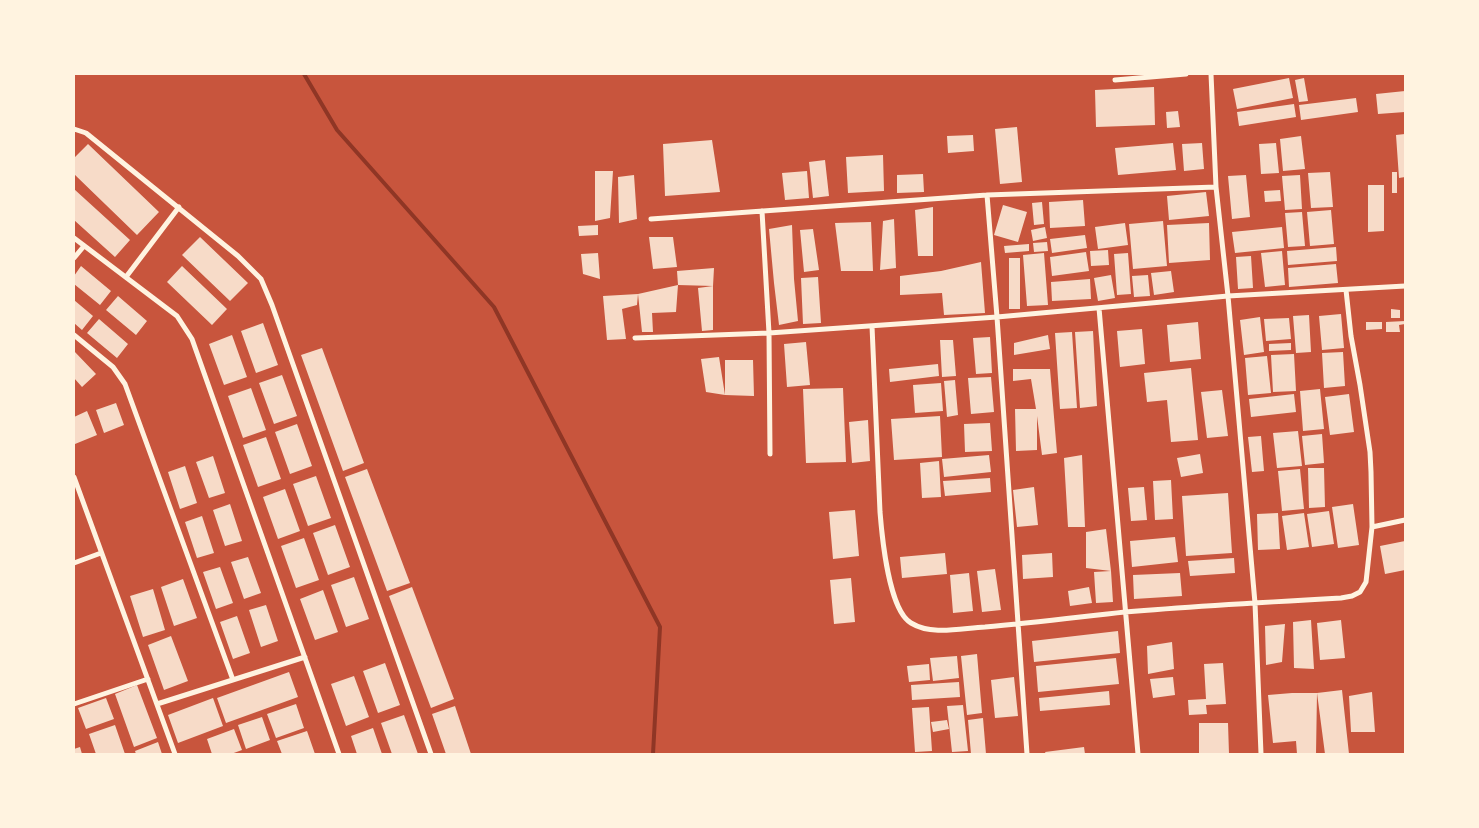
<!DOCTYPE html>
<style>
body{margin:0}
#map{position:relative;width:1479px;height:828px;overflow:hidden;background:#c8553d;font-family:Karla,sans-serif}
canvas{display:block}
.frame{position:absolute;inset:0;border:75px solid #fff3e0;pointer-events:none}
</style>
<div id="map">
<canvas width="1479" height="828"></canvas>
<div class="frame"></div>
</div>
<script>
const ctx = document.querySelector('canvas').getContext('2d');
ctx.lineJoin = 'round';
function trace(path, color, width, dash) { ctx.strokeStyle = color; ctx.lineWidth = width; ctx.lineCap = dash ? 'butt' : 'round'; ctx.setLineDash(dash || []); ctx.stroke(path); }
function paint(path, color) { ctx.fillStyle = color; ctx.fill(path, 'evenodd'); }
const stream = new Path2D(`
 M304 74 337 130 494 307 660 627 653 754`);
const building = new Path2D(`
 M1289 78 1293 98 1237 109 1233 89Z
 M1304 78 1308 101 1299 102 1295 80Z
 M1154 87 1155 125 1096 127 1095 90Z
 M1405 91V112L1378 114 1376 94Z
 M1356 98 1358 112 1301 120 1299 105Z
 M1294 104 1296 117 1239 126 1237 112Z
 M1178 111 1180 127 1167 128 1166 112Z
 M1017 127 1022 182 1000 184 995 129Z
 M1405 134V177L1399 178 1396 135Z
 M973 135 974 151 948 153 947 136Z
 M1301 136 1305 169 1283 171 1280 139Z
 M712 140 720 192 665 196 663 144Z
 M1173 143 1176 170 1118 175 1115 148Z
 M1202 143 1204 169 1184 171 1182 144Z
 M1276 143 1279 173 1261 174 1259 144Z
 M88 144 159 212 137 235 74 174V158Z
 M883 155 884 191 848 193 846 157Z
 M825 160 829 196 813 198 809 162Z
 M595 171H613L610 218 595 221Z
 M807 171 809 198 785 200 782 173Z
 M1330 172 1333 207 1311 208 1308 173Z
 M1392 172H1397V193H1392Z
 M923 174 924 192 897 193V175Z
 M634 175 637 219 619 223 618 177Z
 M1246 175 1250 217 1232 219 1228 176Z
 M1300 175 1302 209 1285 210 1282 176Z
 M1368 185H1384V231L1368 232Z
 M74 189 130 240 115 257 74 220Z
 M1280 190 1281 201 1265 202 1264 191Z
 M1206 192 1209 216 1169 220 1167 196Z
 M1083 200 1085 226 1050 228 1049 202Z
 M1042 202 1044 224 1034 225 1032 203Z
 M1003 205 1027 212 1018 242 994 235Z
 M933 207V256H918L915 210Z
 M1331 210 1334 244 1310 246 1307 212Z
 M1302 212 1305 246 1288 247 1285 213Z
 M894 219 896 268 880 270 883 221Z
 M1163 221 1167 266 1133 269 1129 224Z
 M871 222 873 271H841L835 223Z
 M1125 223 1128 245 1098 249 1095 227Z
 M1209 223 1210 260 1169 263 1167 225Z
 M598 225V235L579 236 578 226Z
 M792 225 794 279 798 321 779 325 774 283 769 229Z
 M1045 227 1047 238 1033 241 1031 230Z
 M1282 227 1284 248 1235 253 1232 232Z
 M813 229 819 270 804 272 800 230Z
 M1085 235 1087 248 1052 253 1050 239Z
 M200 237 248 283 230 301 182 255Z
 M649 237H673L677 267 653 269Z
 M1047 242 1048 251 1034 252 1033 243Z
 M1029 244V251L1005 253 1004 246Z
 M1336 247 1337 261 1288 265 1287 251Z
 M1108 250 1109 265 1091 266 1090 251Z
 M1282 251 1285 285 1265 287 1261 253Z
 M1086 252 1089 271 1052 276 1050 257Z
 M598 253 600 279 583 274 581 254Z
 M1044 253 1048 305 1027 306 1023 255Z
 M1128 253 1131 294 1117 295 1114 254Z
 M1251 256 1253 288 1238 289 1236 257Z
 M1009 258H1020V309H1009Z
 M981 262 985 313 944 315 942 293 900 295V276L941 271Z
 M1336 264 1338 283 1289 287 1288 268Z
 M81 266 111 291 100 305 74 284V276Z
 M182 266 227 309 212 325 167 282Z
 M714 268 713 286 678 285 677 271Z
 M1171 271 1174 292 1154 295 1151 273Z
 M1111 275 1115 298 1098 301 1094 278Z
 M1148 275 1150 296 1134 297 1132 276Z
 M818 277 821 323 803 324 801 278Z
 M1090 279 1091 299 1052 301 1051 282Z
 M678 285 676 312 652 313 653 332H642L638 294 637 305 622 309 626 339 607 340 603 296 638 294Z
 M713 286V330L702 331 698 288Z
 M118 296 147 321 136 335 106 310Z
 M74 300 93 316 82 330 74 323Z
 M1391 309 1400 310V318H1391Z
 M1341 314 1344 348 1322 350 1319 316Z
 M1309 315 1311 352 1296 353 1293 316Z
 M1260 317 1264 352 1244 355 1240 320Z
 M1289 318 1291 339 1266 341 1264 319Z
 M99 319 128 344 117 358 87 333Z
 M1405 321V324L1399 325 1400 332H1386V322Z
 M1198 322 1201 359 1170 362 1167 325Z
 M1366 322H1382V329L1366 330Z
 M263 323 278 365 256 373 241 331Z
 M1142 329 1145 364 1120 367 1117 331Z
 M1093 331 1097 406 1080 408 1075 332Z
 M1072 332 1077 408 1060 409 1055 333Z
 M232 335 247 377 224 385 209 344Z
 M1048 335 1050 349 1014 355V343Z
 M990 337 992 373 976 374 973 338Z
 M940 340H953L956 376 942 377Z
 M806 342 810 385 787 387 784 344Z
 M1291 343V350L1269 351V344Z
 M322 348 364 463 343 471 301 355Z
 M74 351 96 374 82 387 74 378Z
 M1343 352 1345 386 1324 388 1322 353Z
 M1294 354 1296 391 1273 392 1271 355Z
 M1267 356 1271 393 1248 395 1245 358Z
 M719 357 725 395V360H753L754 396 725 395 706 392 701 359Z
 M938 364 939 376 890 382 889 369Z
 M1191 368 1198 440 1171 442 1167 400 1147 402 1144 373Z
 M1013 369H1050L1057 453 1042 455 1037 416V450L1016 451 1015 409H1036L1031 379 1013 381Z
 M282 375 297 416 274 424 259 383Z
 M991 377 994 412 971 414 968 378Z
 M955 380 958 415 947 417 944 381Z
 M941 383 943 411 915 413 913 385Z
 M251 388 266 430 243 438 228 396Z
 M843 388 846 462 806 463 803 389Z
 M1320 389 1324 429 1303 431 1300 391Z
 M1222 390 1228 436 1207 438 1201 392Z
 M1294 394 1296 412 1251 417 1249 399Z
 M1349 394 1354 432 1330 435 1325 397Z
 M116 403 124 425 104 433 96 410Z
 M87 411 97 435 75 444 74 440V417Z
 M940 416 942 457 894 460 891 419Z
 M868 420 870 461 852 463 849 422Z
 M990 423 992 451 965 452 964 424Z
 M297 424 312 466 290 474 275 432Z
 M1298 431 1302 466 1277 468 1273 433Z
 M1322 434 1324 463 1305 465 1302 436Z
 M1261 436 1264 471 1252 472 1248 437Z
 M266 437 281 479 258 487 243 445Z
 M1200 454 1203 473 1181 477 1177 458Z
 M989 455 991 472 944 477 942 459Z
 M1082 455 1085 527H1068L1064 458Z
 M213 456 225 493 209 498 196 462Z
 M939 461 941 497 922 498 920 463Z
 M185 466 197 503 180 509 168 472Z
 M1308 468H1324L1325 507 1309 508Z
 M367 469 410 583 387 591 345 477Z
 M1300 469 1304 509 1282 511 1278 471Z
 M316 476 331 518 308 526 293 484Z
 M990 478 991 492 945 496 943 481Z
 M1171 480 1173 519 1155 520 1153 481Z
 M1034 487 1038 525 1017 527 1013 490Z
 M1144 487 1147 520 1131 521 1128 488Z
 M285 489 300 531 278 539 263 497Z
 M1228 493 1232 553 1186 556 1182 496Z
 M230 504 242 541 225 546 213 510Z
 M1353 504 1359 545 1338 548 1332 507Z
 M855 510 859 556 833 559 829 512Z
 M1329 511 1334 544 1312 547 1307 514Z
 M1278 513 1280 549 1258 550 1257 514Z
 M1304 513 1309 547 1287 550 1282 516Z
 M202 516 214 553 197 558 185 522Z
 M335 525 350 567 328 575 313 533Z
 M1106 529 1111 571 1113 602 1096 603 1094 572 1111 571 1086 568V532Z
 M1175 537 1178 562 1132 567 1130 541Z
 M304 538 319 580 296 588 281 546Z
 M1405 541V570L1385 574 1380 546Z
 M945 553 947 574 902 578 900 557Z
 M1052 553 1053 577 1023 579 1022 555Z
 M248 557 261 593 244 599 231 562Z
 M1234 558 1235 573 1190 576 1188 561Z
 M220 567 233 603 216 609 203 572Z
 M995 569 1001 610 982 612 977 571Z
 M969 573 973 611 953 613 950 575Z
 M1180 573 1182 596 1134 599 1133 575Z
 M354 577 369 619 346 627 331 585Z
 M851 578 855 622 834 624 830 580Z
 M183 579 197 618 174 626 161 587Z
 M412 587 454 699 431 708 389 596Z
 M1089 587 1092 603 1070 606 1068 591Z
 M153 589 165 630 143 637 130 596Z
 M323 590 338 632 315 640 300 599Z
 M266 605 278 641 261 647 249 610Z
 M237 616 250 653 233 659 220 622Z
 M1311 620 1314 669 1294 668 1293 622Z
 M1341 620 1345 658 1320 660 1317 623Z
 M1285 624 1282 662 1266 665 1265 626Z
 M1118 631 1120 653 1034 662 1032 641Z
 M171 636 188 681 164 690 148 645Z
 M1172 642 1174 669 1148 674 1147 646Z
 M977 654 982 713 967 715 961 656Z
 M957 656 959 678 933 681 930 658Z
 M1116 658 1119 684 1038 692 1036 666Z
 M385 663 400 705 378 713 363 671Z
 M1223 663 1226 704 1206 705 1207 714 1189 715 1188 700 1206 699 1204 664Z
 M929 664 930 680 909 682 907 666Z
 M289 672 298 697 226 723 217 698Z
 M354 676 369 717 346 726 331 684Z
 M1014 677 1018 716 995 718 991 680Z
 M1173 677 1175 695 1153 698 1150 679Z
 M959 682 960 697 912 700 911 685Z
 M137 685 157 738 134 747 115 694Z
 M1342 690 1349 754H1325L1317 693Z
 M1109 691 1110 705 1040 711 1039 698Z
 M1372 692 1375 732H1351L1349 696Z
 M1292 693H1317L1316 754H1297L1296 741 1273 743 1268 695Z
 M106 698 114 719 86 729 78 708Z
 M213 698 223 726 178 743 168 715Z
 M296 704 304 728 276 738 267 714Z
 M963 705 968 751 952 752 947 706Z
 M455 706 471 754H446L432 714Z
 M929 707 932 751 915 752 912 708Z
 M404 715 418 754H392L381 723Z
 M262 717 270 740 246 749 238 725Z
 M983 718 986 754H971L968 720Z
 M947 720 949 729 933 732 931 722Z
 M1199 723H1228L1229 754H1199Z
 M115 725 125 754H96L89 734Z
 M373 728 382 754H357L351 736Z
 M234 729 242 750 231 754H212L207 739Z
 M307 731 315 754H282L277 741Z
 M158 742 162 754H136L135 751Z
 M80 747 82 754H74V749Z
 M1084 747 1085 754H1046L1045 752Z`);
const minor = new Path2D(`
 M1211 74 1216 187
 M1115 80 1186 74
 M74 129 86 133 238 256 261 279 272 305 431 754
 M987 195 997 317 1027 754
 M762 211 769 333 770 454
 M651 219 987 195 1216 187 1228 296 1255 603 1261 754
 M74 238 177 316 192 339 339 754
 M74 258 84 246
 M126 277 179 207
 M1099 308 1138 754
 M872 326 880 512C882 537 889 610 911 623 932 636 962 628 985 627 1032 623 1079 617 1125 612 1197 606 1269 602 1341 598L1352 596 1360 592 1366 582 1372 527 1371 472 1370 452 1360 385 1351 336 1346 290
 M74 335 113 367 125 384 233 680
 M635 338 769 333 997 317 1228 296 1405 286
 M74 477 175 754
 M1372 527 1405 520
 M74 563 101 553
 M74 704 148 679
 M157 704 305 657`);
trace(stream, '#8f3625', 4);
paint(building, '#f7dbc8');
trace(minor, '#fff3e0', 5);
</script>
